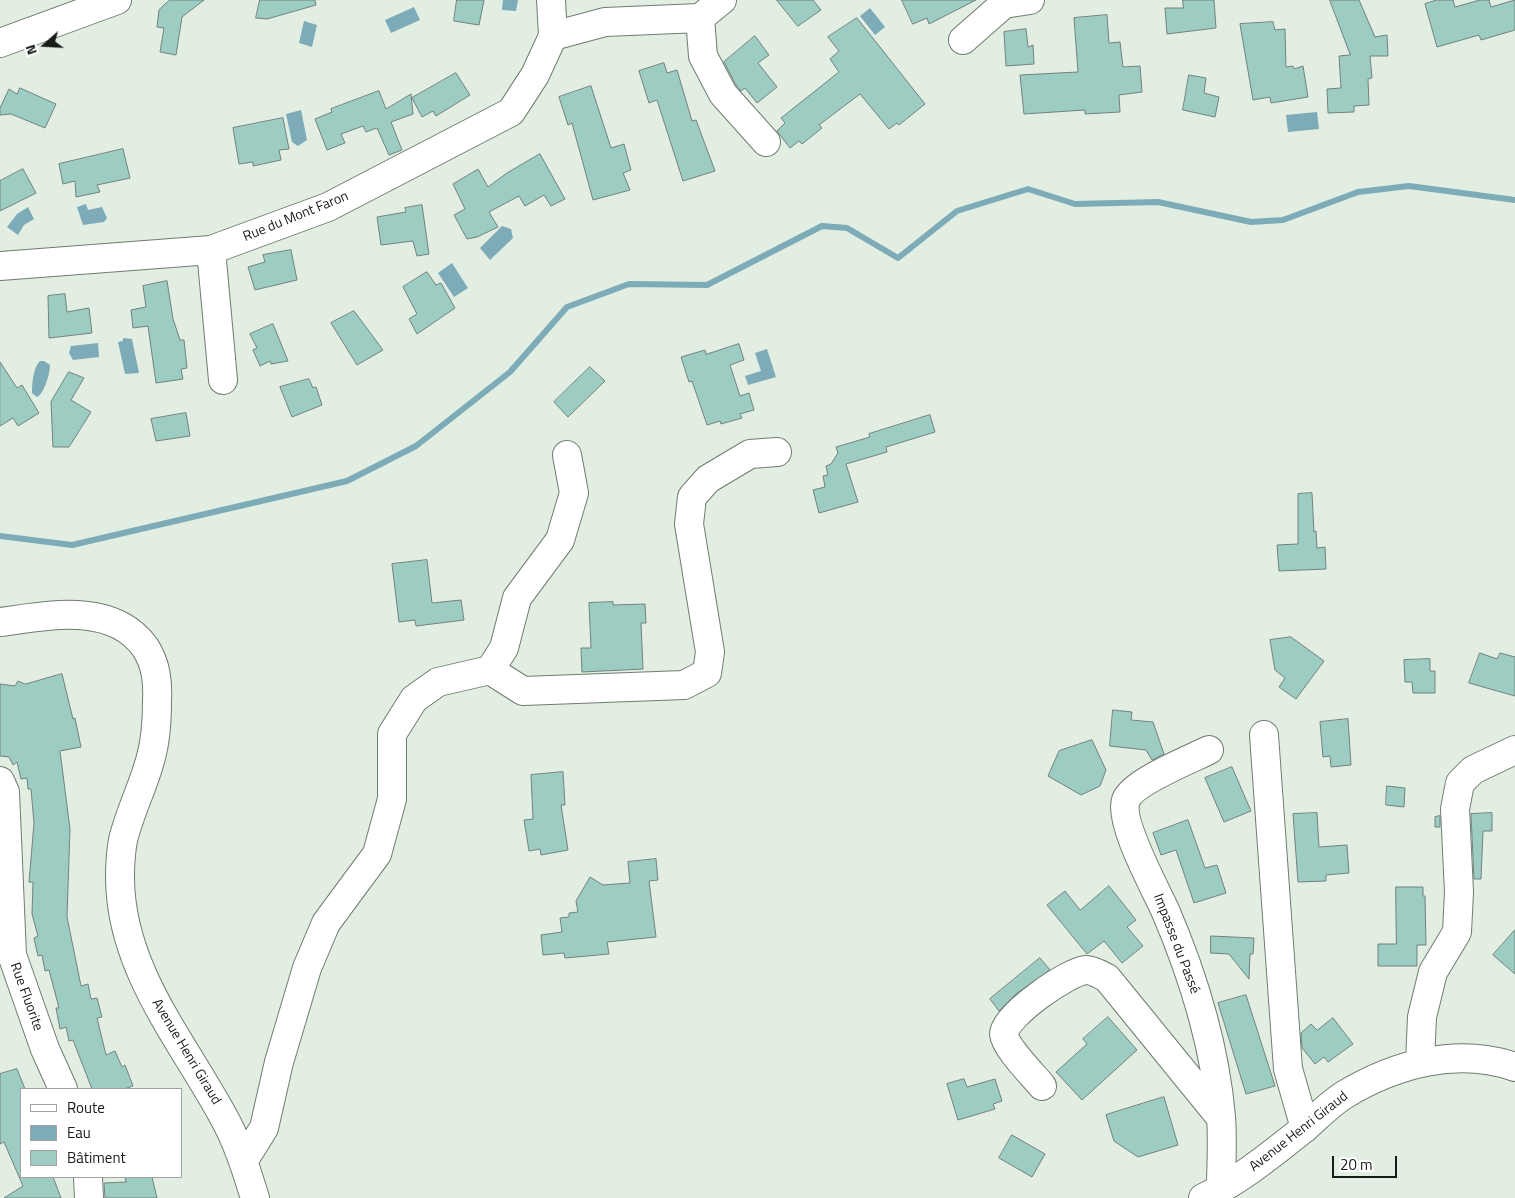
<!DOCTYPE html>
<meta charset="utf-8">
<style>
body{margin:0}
#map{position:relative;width:1515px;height:1198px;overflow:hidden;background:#e2eee2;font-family:"Titillium Web",sans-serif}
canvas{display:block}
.legend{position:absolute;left:20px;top:1088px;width:162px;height:90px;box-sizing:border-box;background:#fff;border:1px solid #a2a4a3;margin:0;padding:6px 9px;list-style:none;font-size:15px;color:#171c18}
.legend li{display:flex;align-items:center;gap:10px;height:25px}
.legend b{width:25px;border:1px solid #a2a4a3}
.north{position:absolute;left:20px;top:20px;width:50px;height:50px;-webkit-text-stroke:4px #fff;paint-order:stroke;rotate:251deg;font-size:14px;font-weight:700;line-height:20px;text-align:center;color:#171c18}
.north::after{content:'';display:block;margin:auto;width:18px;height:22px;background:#171c18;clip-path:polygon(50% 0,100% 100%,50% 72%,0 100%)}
.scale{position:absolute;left:1332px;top:1156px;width:65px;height:22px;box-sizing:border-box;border:2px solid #171c18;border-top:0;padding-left:6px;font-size:15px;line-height:18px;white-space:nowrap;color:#171c18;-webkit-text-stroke:4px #fff;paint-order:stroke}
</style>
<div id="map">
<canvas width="1515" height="1198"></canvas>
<ul class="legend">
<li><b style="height:6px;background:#fff"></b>Route</li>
<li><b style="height:14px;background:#7dabb7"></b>Eau</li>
<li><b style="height:14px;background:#9cccc2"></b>Bâtiment</li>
</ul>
<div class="north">N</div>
<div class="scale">20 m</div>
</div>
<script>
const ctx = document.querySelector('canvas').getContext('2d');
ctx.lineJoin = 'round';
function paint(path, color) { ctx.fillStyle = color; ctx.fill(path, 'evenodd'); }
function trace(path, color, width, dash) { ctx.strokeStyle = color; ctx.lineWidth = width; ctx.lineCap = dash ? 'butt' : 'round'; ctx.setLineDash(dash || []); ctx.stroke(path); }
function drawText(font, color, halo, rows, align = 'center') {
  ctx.font = font + ' "Titillium Web",sans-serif'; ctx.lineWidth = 4.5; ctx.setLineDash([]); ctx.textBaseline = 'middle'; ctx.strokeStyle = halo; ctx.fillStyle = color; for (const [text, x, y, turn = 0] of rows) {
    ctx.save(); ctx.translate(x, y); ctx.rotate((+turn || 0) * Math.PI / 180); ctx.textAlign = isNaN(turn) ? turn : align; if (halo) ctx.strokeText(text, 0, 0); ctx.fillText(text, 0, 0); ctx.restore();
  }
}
const water = new Path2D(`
 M503 0H518L516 11 502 10Z
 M414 7 420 20 391 33 385 20Z
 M870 8 885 27 875 35 860 16Z
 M304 21 317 25 312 47 299 43Z
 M301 110 307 140 298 146 292 142 286 114Z
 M1317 112 1319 129 1288 132 1286 115Z
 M86 204 88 210 102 207 107 218 104 222 83 225 77 207Z
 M28 207 34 219 24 225 18 235 7 227 17 214Z
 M502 226 511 229 513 238 490 260 480 248Z
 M452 263 468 288 454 297 438 273Z
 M123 338 132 339 139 373 125 374 118 342 123 341Z
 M98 343 99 357 73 360 69 353 71 346Z
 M767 349 776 377 748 385 745 376 761 371 755 353Z
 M40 361H44L50 365C50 374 44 394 37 397L32 393C32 384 33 367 40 361Z`);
const stream = new Path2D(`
 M0 536 72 545 347 481 416 446 510 372 567 307 629 284 707 285 822 226 847 228 898 258 957 211 1028 189 1075 204 1158 202 1251 222 1283 220 1358 192 1409 186 1515 200`);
const building = new Path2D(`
 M170 0H204L182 17 176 55 160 52 164 28 157 27 159 10Z
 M260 0H315L316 5 267 19 256 18Z
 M457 0H484L479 25 454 21Z
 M777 0H813L821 10 798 26Z
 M902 0H976L929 24 927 18 913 24Z
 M1183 0H1214L1216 28 1167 34 1165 8H1183Z
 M1330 0H1359L1375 37 1387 35 1388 56H1370L1372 78 1368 79 1369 105 1354 106V112L1328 113 1327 89 1341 88 1339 56 1350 55Z
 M1437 0H1453L1455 7 1480 0H1489L1491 7 1515 0V30L1481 40 1479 35 1437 47 1425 4Z
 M1107 15 1109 43 1120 42 1123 67 1140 66 1142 92 1119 95 1120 112 1085 114V110L1024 114 1020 75 1078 72 1074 18Z
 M857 18 925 104 899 125 897 123 889 129 860 94 819 125 822 128 802 144 799 141 790 148 777 131 785 123 781 118 839 72 830 59 839 51 828 37Z
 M1273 22 1275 30 1285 29 1286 67 1293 66 1294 69 1303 66 1308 97 1271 103 1270 97 1253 100 1240 24Z
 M1026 29 1028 47 1033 45 1034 64 1006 66 1004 32Z
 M755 36 769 55 758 63 777 87 757 103 745 88 741 91 736 85 724 62Z
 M664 63 667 73 677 70 692 121 696 120 715 171 683 181 657 100 649 103 639 71Z
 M456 73 470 95 436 116 433 111 422 117 412 98Z
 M1189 75 1206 78 1204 93 1219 97 1215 117 1183 110Z
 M591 86 611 148 624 144 631 170 623 173 630 190 593 200 572 123 568 125 559 97Z
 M20 88 56 104 45 128 11 114 0 115V108L9 89 17 94Z
 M379 91 386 109 411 94 413 114 391 122 402 150 389 155 377 128 366 132 363 126 341 134 345 143 327 150 315 119 332 112 331 109Z
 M283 118 289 149 279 150 281 160 253 166V162L239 164 233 128Z
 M123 149 130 178 97 185 100 192 76 197 75 181 63 184 59 164Z
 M540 154 565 199 551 206 544 195 525 206 519 196 489 212 498 227 477 237 467 239 454 215 465 209 453 184 478 169 488 187 507 173Z
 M23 169 36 193 0 211V181Z
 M422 205 429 254 417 256 413 241 381 245 377 217 406 212 405 208Z
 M291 250 297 280 255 290 248 267 265 262 263 255Z
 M427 272 436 285 441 283 455 308 417 334 409 319 417 314 403 287Z
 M167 281 173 319 180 340H184L187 368 181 369 183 379 156 383 148 326 133 328 131 310 146 307 143 286Z
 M65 294 67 312 89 308 92 333 49 338 48 296Z
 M354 311 383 350 357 365 331 323Z
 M273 324 288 361 271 364 270 361 260 366 253 350 257 348 250 334Z
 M739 344 744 360 730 365 740 396 749 393 754 410 740 414 742 418 721 424 720 421 707 425 692 381 689 382 681 357 705 350 706 354Z
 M0 362 17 388 22 385 39 413 18 426 13 418 0 426Z
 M590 367 605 381 568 417 554 402Z
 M69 372 84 378 71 400 91 412 69 447H53L51 402Z
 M309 379 313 388 316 387 322 405 292 417 280 387Z
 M186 413 190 436 156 441 151 419Z
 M930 415 935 432 886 447 887 452 846 464 858 502 819 513 813 490 825 487 823 476 828 475 826 466 831 464 838 453 836 447 870 437 869 434Z
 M1312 493 1314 532 1316 531 1317 548 1325 547 1326 569 1279 571 1277 545 1298 544V494Z
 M427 560 432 603 461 600 464 620 416 626 415 620 399 622 392 564Z
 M613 602V605L645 604 646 623H641L643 669 582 672 581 648H591L589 603Z
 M1291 637 1324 661 1296 699 1279 687 1285 678 1275 670 1270 640Z
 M1480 653 1497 659 1500 653 1515 657V696L1469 683Z
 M1430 659V671H1435V693H1413L1412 682H1405L1404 660Z
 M62 674 73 719 75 718 81 747 60 751 70 829 67 917 81 986 88 984 91 999 97 998 102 1017 97 1018 106 1055 115 1051 122 1067 125 1065 133 1086 124 1089H92L73 1040 69 1041 66 1027 60 1029 56 1008H59L49 970 45 971 42 955 38 956 34 938 38 936 32 914 33 882H29L34 823 31 789H28L27 778 21 779 17 762 13 765 9 757 0 756V684L15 686 18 681 25 684Z
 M1113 710 1132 712 1131 720 1153 722 1164 754 1152 760 1146 750 1110 746Z
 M1348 719 1351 765 1331 767 1330 756 1323 757 1320 722Z
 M1092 740 1106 770 1100 786 1081 795 1048 776 1059 751Z
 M1232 767 1251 811 1224 822 1205 778Z
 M563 772 565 805H561L568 850 541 855 540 849 529 851 524 820 533 819 531 775Z
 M1387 786 1405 788 1404 807 1386 805Z
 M1317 813 1319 847 1347 845 1349 873 1326 875V881L1298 882 1293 814Z
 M1492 813V831H1483L1481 879H1474L1471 814Z
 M1440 816V827H1435V817Z
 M1188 820 1205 868 1217 865 1226 893 1194 903 1176 850 1161 855 1153 833Z
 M656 859 658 880 649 881 656 937 607 942 609 954 565 958 564 953 543 955 541 935 562 932 560 918 569 917V913L578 912 576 901 590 877 603 885 630 883 628 862Z
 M1109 886 1136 920 1127 927 1143 946 1122 963 1104 941 1087 954 1047 905 1065 891 1080 910Z
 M1396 887H1423V896H1425L1426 945H1417V966H1378V944H1396Z
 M1515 930V974L1493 955Z
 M1211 936 1254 938 1253 954H1250L1249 979 1229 954 1211 953Z
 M1040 958 1050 970 1016 994 999 1011 990 999Z
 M1246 995 1275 1086 1246 1094 1218 1003Z
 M1108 1017 1137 1050 1082 1100 1056 1072 1087 1044 1083 1039Z
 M1333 1018 1353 1044 1328 1062 1324 1057 1315 1064 1302 1048 1301 1033 1311 1024 1317 1030Z
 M17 1069 25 1089H21V1177H53L61 1198H4L23 1186 4 1142 0 1144V1074Z
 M964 1079 967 1087 995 1079 1002 1101 993 1104 995 1109 958 1120 947 1084Z
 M1164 1097 1178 1145 1138 1157 1114 1141 1106 1115Z
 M1012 1135 1045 1154 1032 1177 999 1158Z
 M125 1177H152L157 1198H105L104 1183 126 1182Z`);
const minor = new Path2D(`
 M700 18 703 56 723 94 766 142
 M553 36 605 22 700 18 722 0
 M963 40 1004 4 1030 0
 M0 43 117 0
 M211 250 223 380
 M0 266 211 250 328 207 511 112 535 75 553 36 551 0
 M0 622C46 616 112 601 145 647 156 664 158 681 157 701 157 720 156 739 151 757 144 785 130 811 123 840 121 851 120 865 120 877 120 968 181 1039 222 1114 237 1140 246 1169 255 1198
 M490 670 504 648 517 598 560 540 574 493 567 455
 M1264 735 1288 1069 1305 1128
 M1209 750C1191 759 1133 782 1126 800 1118 821 1155 888 1165 910 1193 975 1215 1046 1221 1117 1223 1141 1221 1166 1221 1189
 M0 781 5 792 12 955 45 1049 63 1089
 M1420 1062 1422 1017 1433 972 1457 932 1459 892 1455 809 1460 783 1473 770 1515 750
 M1042 1086C1033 1075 1005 1047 1004 1034 1004 1016 1069 971 1086 970 1093 970 1101 975 1107 978L1221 1118
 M244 1160 264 1128 279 1062 307 968 326 923 377 854 392 799V734L414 699 438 682 490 670 523 691 684 685 707 673 710 652 689 524 692 497 708 479 750 454 777 452
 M88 1177 89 1198
 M1203 1198C1241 1180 1273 1153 1306 1127 1318 1116 1330 1104 1344 1095 1395 1064 1457 1047 1515 1067`);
const streetNames = [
 ["Rue du Mont Faron",296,217,-22],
 ["Impasse du Passé",1176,944,69],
 ["Rue Fluorite",26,997,70],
 ["Avenue Henri Giraud",186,1052,59],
 ["Avenue Henri Giraud",1299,1132,-38]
];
paint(water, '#7dabb7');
trace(stream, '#7dabb7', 6);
paint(building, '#9cccc2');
trace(building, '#71827e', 1);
trace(minor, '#717c71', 30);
trace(minor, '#fff', 28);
drawText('14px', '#171c18', '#fff', streetNames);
</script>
